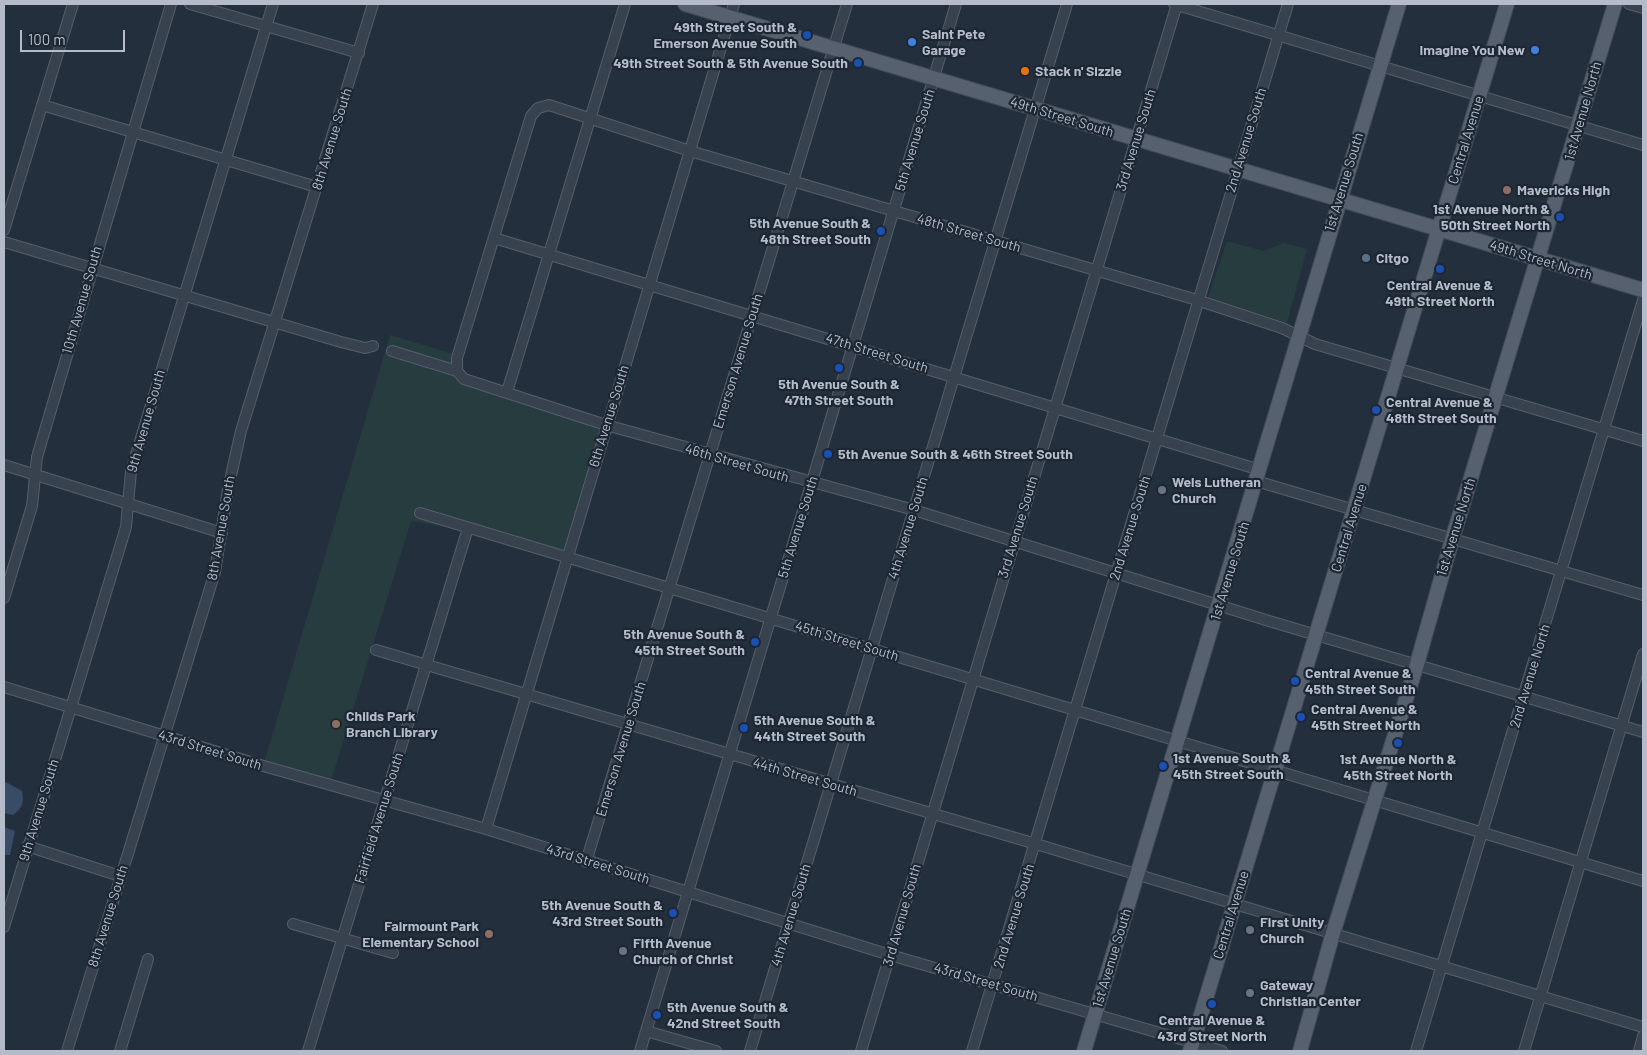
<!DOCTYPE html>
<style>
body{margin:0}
#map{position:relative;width:1647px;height:1055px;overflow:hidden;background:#242f3e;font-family:Barlow,sans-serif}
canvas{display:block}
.frame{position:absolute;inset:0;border:5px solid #b4bcc9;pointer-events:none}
.scale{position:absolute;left:20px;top:30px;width:105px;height:22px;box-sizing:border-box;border:2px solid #b4bcc9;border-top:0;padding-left:6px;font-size:15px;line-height:18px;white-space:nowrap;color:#b4bcc9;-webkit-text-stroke:4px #1d2633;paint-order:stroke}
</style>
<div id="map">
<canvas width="1647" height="1055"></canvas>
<div class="frame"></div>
<div class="scale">100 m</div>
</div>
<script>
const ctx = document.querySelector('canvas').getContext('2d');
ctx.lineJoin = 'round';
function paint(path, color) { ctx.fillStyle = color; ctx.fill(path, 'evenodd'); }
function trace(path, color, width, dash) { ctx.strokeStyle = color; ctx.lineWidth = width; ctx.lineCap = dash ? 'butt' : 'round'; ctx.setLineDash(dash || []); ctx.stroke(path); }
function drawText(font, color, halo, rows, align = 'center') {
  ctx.font = font + ' Barlow,sans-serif'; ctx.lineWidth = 4.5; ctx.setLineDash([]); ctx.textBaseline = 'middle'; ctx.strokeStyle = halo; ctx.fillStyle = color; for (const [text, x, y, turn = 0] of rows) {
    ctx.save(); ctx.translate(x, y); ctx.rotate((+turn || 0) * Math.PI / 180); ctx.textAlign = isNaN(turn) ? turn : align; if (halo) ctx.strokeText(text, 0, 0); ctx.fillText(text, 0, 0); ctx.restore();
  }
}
const green = new Path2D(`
 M1227 241 1264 251 1284 243 1307 249 1287 323 1208 297Z
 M390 335 454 354 453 366 389 347 387 354 453 374 601 427 564 552 417 509 415 516 459 529 411 521 331 781 264 763Z`);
const water = new Path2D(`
 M4 781 22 791C24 802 23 808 13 815L4 813Z
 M4 827 15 831 10 855H4Z`);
const minor = new Path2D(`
 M190 4 359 53
 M1174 4 1643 145
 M1629 4 1643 8
 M42 105 317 187
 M4 230 73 4
 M494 238 1260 470
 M4 242 341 342 365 348 373 346
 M392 351 457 371 464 379 606 425 914 510 1269 621 1643 732
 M457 371V358L531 116 538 108 549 105 690 151 1197 300 1282 328 1315 344 1643 441
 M507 392 625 4
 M4 465 222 533
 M1256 481 1643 595
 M420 513 1643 881
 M4 598 32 506 37 457 171 4
 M376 650 1036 844 1643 1027
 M4 687 267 767 486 829 890 955 1222 1051
 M486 829 734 4
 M27 846 120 876
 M586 862 847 4
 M293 924 393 953
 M4 927 126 527 131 471 273 4
 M646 1031 716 1051
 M67 1051 215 572 228 489 241 431 373 4
 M120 1051 148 959
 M308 1051 468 528
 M640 1051 956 4
 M750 1051 1067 4
 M861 1051 1177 4
 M972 1051 1288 4
 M1416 1051 1643 300
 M1524 1051 1643 654
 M1639 1051 1643 1036`);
const major = new Path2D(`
 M685 4 1643 290
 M1084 1051 1399 4
 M1190 1051 1507 4
 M1300 1051 1333 933 1417 664 1452 540 1615 4`);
const markers = [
 [807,35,5,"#1a4fb4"],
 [912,42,5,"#3f7fe0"],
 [1535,50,5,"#3f7fe0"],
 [858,63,5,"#1a4fb4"],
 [1025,71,5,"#e8710a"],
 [1507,190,5,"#8d6e63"],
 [1560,217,5,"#1a4fb4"],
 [881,231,5,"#1a4fb4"],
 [1366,258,5,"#5c6f8a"],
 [1440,269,5,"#1a4fb4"],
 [839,368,5,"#1a4fb4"],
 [1376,410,5,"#1a4fb4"],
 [828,454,5,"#1a4fb4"],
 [1162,490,5,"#6b7280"],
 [755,642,5,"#1a4fb4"],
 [1295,681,5,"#1a4fb4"],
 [1301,717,5,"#1a4fb4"],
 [336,724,5,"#8d6e63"],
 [744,728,5,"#1a4fb4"],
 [1398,743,5,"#1a4fb4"],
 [1163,766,5,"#1a4fb4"],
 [673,913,5,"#1a4fb4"],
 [1250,930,5,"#6b7280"],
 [489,934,5,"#8d6e63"],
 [623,951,5,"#6b7280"],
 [1250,993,5,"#6b7280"],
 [1212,1004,5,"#1a4fb4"],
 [657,1015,5,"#1a4fb4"]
];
const poiNames = [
 ["49th Street South &",797,27,"right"],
 ["Emerson Avenue South",797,43,"right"],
 ["Saint Pete",922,34],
 ["Garage",922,50],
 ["Imagine You New",1525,50,"right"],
 ["49th Street South & 5th Avenue South",848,63,"right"],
 ["Stack n' Sizzle",1035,71],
 ["Mavericks High",1517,190],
 ["1st Avenue North &",1550,209,"right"],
 ["50th Street North",1550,225,"right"],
 ["5th Avenue South &",871,223,"right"],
 ["48th Street South",871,239,"right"],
 ["Citgo",1376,258],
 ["Central Avenue &",1440,285,"center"],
 ["49th Street North",1440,301,"center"],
 ["5th Avenue South &",839,384,"center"],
 ["47th Street South",839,400,"center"],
 ["Central Avenue &",1386,402],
 ["48th Street South",1386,418],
 ["5th Avenue South & 46th Street South",838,454],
 ["Wels Lutheran",1172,482],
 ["Church",1172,498],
 ["5th Avenue South &",745,634,"right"],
 ["45th Street South",745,650,"right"],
 ["Central Avenue &",1305,673],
 ["45th Street South",1305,689],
 ["Central Avenue &",1311,709],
 ["45th Street North",1311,725],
 ["Childs Park",346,716],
 ["Branch Library",346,732],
 ["5th Avenue South &",754,720],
 ["44th Street South",754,736],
 ["1st Avenue South &",1173,758],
 ["45th Street South",1173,774],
 ["1st Avenue North &",1398,759,"center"],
 ["45th Street North",1398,775,"center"],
 ["5th Avenue South &",663,905,"right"],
 ["43rd Street South",663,921,"right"],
 ["First Unity",1260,922],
 ["Church",1260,938],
 ["Fairmount Park",479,926,"right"],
 ["Elementary School",479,942,"right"],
 ["Fifth Avenue",633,943],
 ["Church of Christ",633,959],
 ["Gateway",1260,985],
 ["Christian Center",1260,1001],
 ["5th Avenue South &",667,1007],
 ["42nd Street South",667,1023],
 ["Central Avenue &",1212,1020,"center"],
 ["43rd Street North",1212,1036,"center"]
];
const streetNames = [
 ["1st Avenue North",1583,111,-74],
 ["49th Street South",1062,117,17],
 ["8th Avenue South",332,139,-73],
 ["5th Avenue South",915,140,-73],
 ["3rd Avenue South",1136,140,-73],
 ["2nd Avenue South",1246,140,-73],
 ["Central Avenue",1466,140,-73],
 ["1st Avenue South",1344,182,-73],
 ["48th Street South",969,233,16],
 ["49th Street North",1541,260,17],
 ["10th Avenue South",82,300,-74],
 ["47th Street South",877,353,17],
 ["Emerson Avenue South",738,361,-73],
 ["6th Avenue South",609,416,-73],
 ["9th Avenue South",146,421,-74],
 ["46th Street South",737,463,16],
 ["5th Avenue South",798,527,-73],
 ["3rd Avenue South",1018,527,-73],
 ["1st Avenue North",1456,527,-73],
 ["8th Avenue South",221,528,-80],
 ["4th Avenue South",908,528,-73],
 ["2nd Avenue South",1130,528,-73],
 ["Central Avenue",1349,528,-73],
 ["1st Avenue South",1230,571,-73],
 ["45th Street South",847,641,17],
 ["2nd Avenue North",1530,676,-73],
 ["Emerson Avenue South",621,749,-73],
 ["43rd Street South",210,750,17],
 ["44th Street South",805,777,16],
 ["9th Avenue South",39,810,-73],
 ["Fairfield Avenue South",379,818,-73],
 ["43rd Street South",598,864,17],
 ["4th Avenue South",791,915,-73],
 ["3rd Avenue South",902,915,-74],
 ["Central Avenue",1231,915,-73],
 ["8th Avenue South",108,916,-73],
 ["2nd Avenue South",1014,916,-73],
 ["1st Avenue South",1112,958,-73],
 ["43rd Street South",986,982,16]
];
paint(green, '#263c3f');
paint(water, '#394c67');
trace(minor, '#565f6c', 12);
trace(major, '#414a57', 16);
trace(minor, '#38414e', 10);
trace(major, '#56606e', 14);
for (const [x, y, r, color] of markers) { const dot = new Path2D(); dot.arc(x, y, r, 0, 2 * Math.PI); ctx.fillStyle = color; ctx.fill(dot); trace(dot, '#1d2633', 2); }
drawText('bold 14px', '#b4bcc9', '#1d2633', poiNames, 'left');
drawText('14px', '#b4bcc9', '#1d2633', streetNames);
</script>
